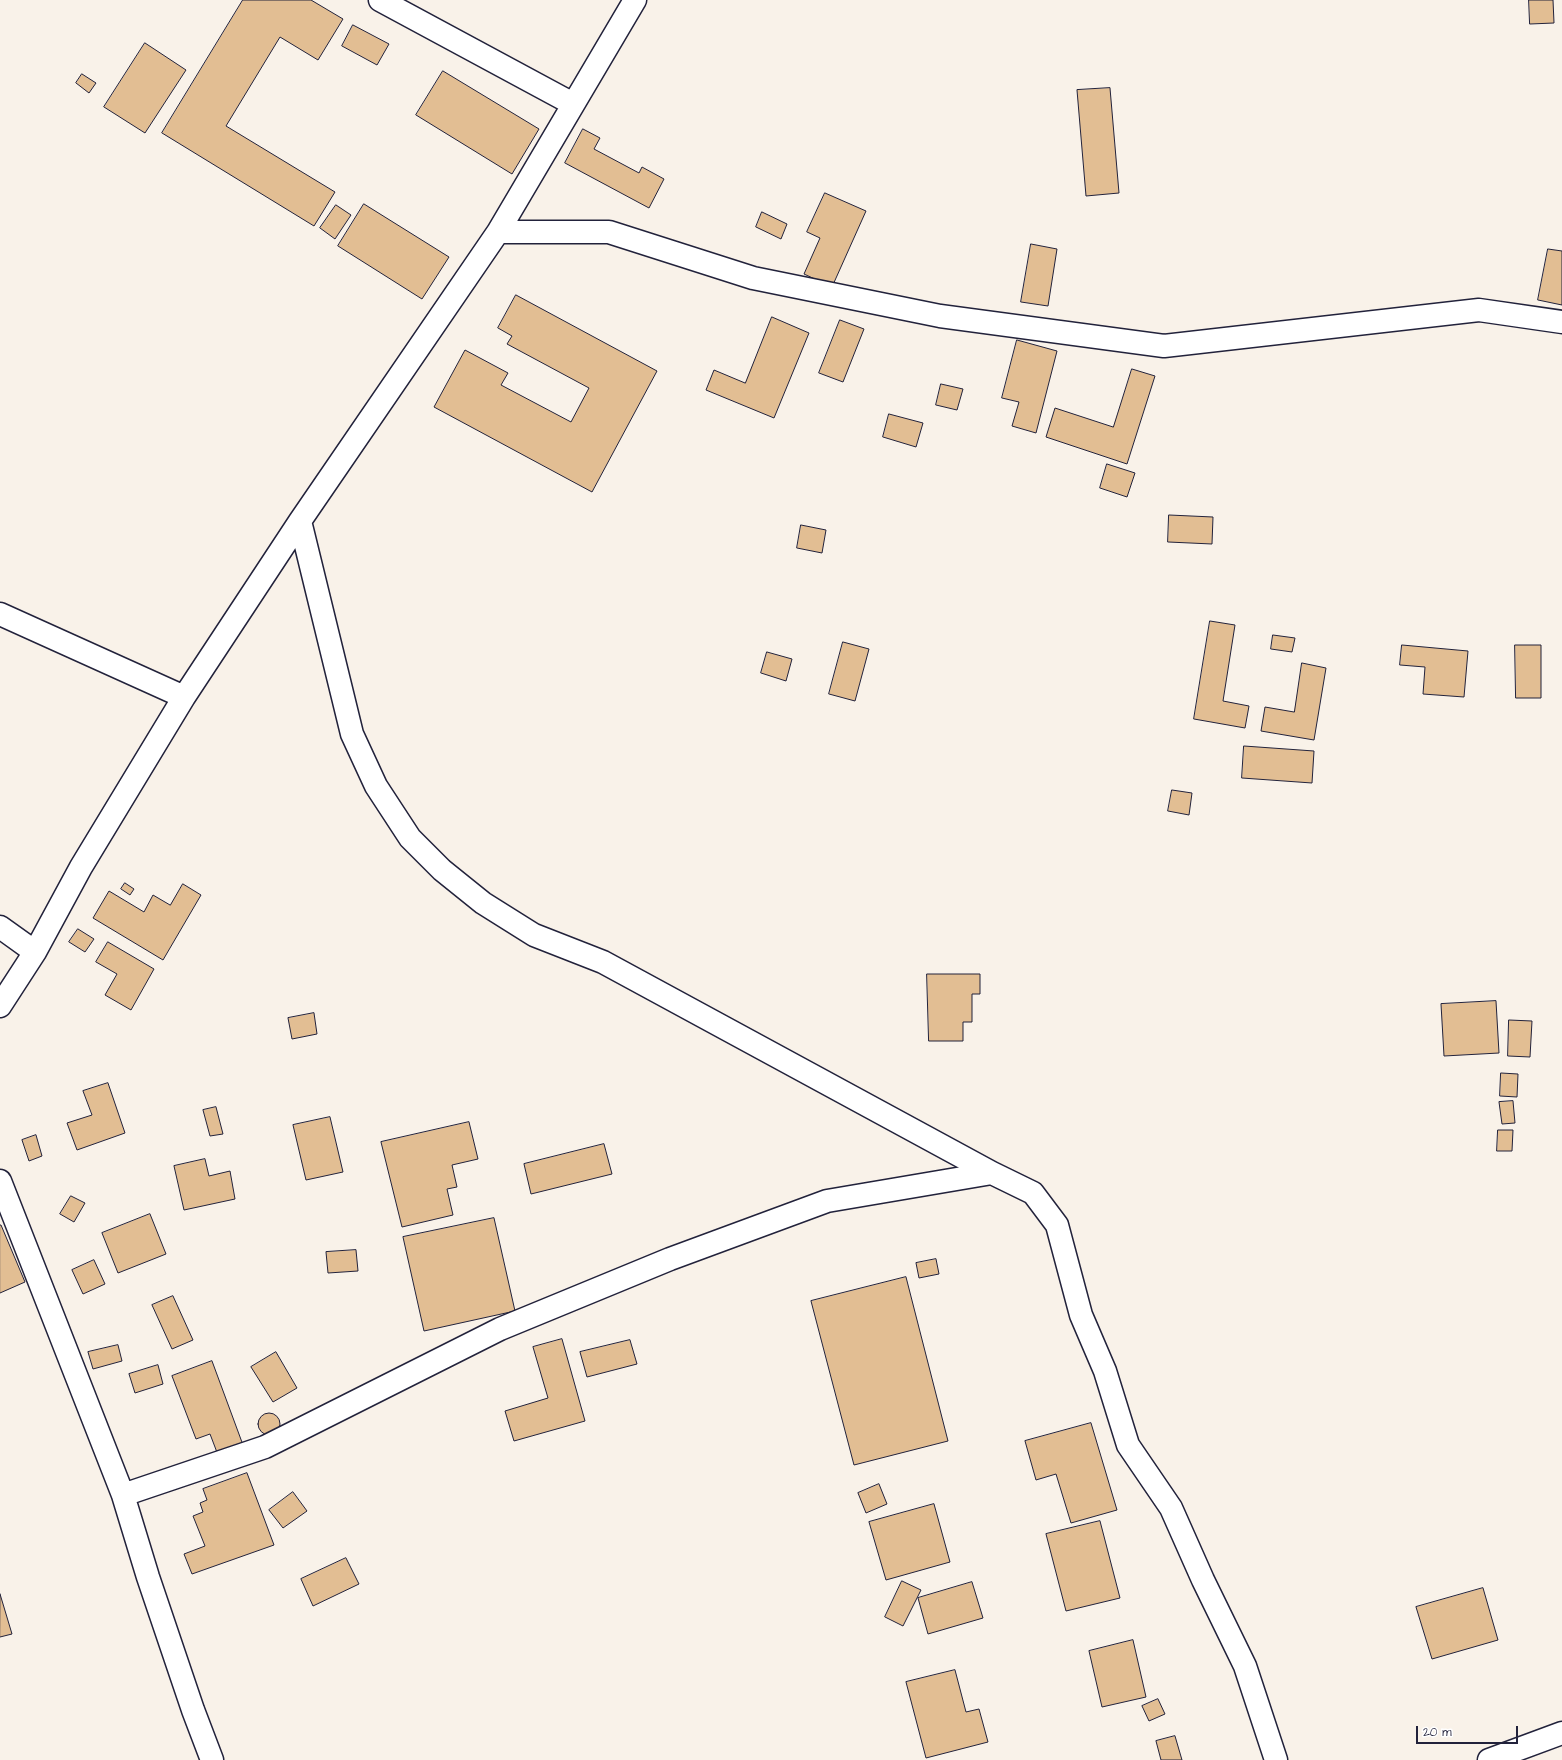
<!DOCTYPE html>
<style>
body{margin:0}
#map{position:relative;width:1562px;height:1760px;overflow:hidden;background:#f9f2e9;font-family:"Architects Daughter",sans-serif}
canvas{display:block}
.scale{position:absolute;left:1416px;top:1726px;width:102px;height:18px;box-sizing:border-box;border:2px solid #22223b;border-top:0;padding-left:5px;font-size:12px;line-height:14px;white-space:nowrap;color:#22223b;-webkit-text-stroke:3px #fff;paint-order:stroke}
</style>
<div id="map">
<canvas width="1562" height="1760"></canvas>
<div class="scale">20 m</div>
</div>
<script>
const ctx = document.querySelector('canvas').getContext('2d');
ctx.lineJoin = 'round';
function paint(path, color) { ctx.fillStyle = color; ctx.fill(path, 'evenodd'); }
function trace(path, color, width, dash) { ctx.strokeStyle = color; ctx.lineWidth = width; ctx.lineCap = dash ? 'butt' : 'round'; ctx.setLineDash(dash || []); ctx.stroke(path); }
const building = new Path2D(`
 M243 0H311L343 19 318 60 280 37 226 126 335 192 314 226 162 133Z
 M1529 0H1553L1554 23 1530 24Z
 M353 25 389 44 377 65 342 46Z
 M145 43 186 70 145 133 104 107Z
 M443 71 539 129 512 174 416 115Z
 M82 74 96 83 89 93 76 83Z
 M1110 88 1119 193 1086 196 1077 90Z
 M583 129 600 138 594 149 639 173 642 167 664 179 649 208 565 163Z
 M825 193 866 211 832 287 804 274 820 238 807 232Z
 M364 204 449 257 422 299 338 246Z
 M336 205 351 215 335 239 320 228Z
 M762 212 787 224 781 239 756 227Z
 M1031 244 1057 249 1048 306 1021 302Z
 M1548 249 1562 251V305L1538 300Z
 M516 295 657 371 592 492 434 407 465 350 508 373 501 385 571 422 589 388 507 344 512 336 498 328Z
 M772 317 809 333 774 418 706 390 714 370 745 383Z
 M840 320 864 329 843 382 819 373Z
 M1017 340 1057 351 1036 433 1012 426 1019 402 1002 398Z
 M1132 369 1155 376 1127 464 1046 437 1055 408 1113 427Z
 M941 384 963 389 957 410 936 405Z
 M889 414 923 423 916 447 883 437Z
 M1107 464 1135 473 1127 497 1100 488Z
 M1169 515 1213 517 1212 544 1168 542Z
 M801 525 826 530 822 553 797 548Z
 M1210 621 1235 625 1223 701 1249 706 1245 728 1194 719Z
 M1273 635 1295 638 1292 652 1271 649Z
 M843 642 869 649 855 701 829 694Z
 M1402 645 1468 651 1464 697 1423 694 1425 667 1400 665Z
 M1515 645H1541V698H1516Z
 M767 652 792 659 786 681 761 673Z
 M1302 663 1326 668 1314 740 1261 731 1265 707 1294 712Z
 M1244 746 1314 751 1312 783 1242 778Z
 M1172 790 1192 793 1189 815 1168 811Z
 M125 883 134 889 130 895 121 889Z
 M183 884 201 895 163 960 93 918 109 891 144 912 153 895 170 905Z
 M78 929 94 939 85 952 69 942Z
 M108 942 154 969 131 1010 105 995 117 974 96 962Z
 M927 974H980V994H972V1022H963V1041H929Z
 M1496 1001 1499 1053 1444 1056 1441 1004Z
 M314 1013 317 1034 292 1039 288 1018Z
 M1509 1020 1532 1021 1530 1057 1508 1056Z
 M1501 1073 1518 1074 1517 1097 1500 1096Z
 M108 1083 125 1133 77 1150 67 1123 92 1115 83 1091Z
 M1513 1101 1515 1123 1502 1124 1499 1102Z
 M216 1107 223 1134 210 1136 203 1110Z
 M330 1117 343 1172 306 1180 293 1125Z
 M469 1122 478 1159 452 1165 457 1187 447 1189 453 1215 402 1227 381 1142Z
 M1498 1130H1513L1512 1151H1497Z
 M36 1135 42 1156 29 1161 22 1140Z
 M604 1144 612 1174 531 1194 524 1164Z
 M205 1159 209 1176 230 1171 235 1199 184 1210 174 1166Z
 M71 1196 85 1203 74 1222 60 1214Z
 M150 1214 166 1254 118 1273 102 1233Z
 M494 1218 515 1311 424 1331 403 1237Z
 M0 1225H1L25 1282 0 1293Z
 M356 1250 358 1271 328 1273 326 1252Z
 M936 1259 939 1274 919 1278 916 1263Z
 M94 1260 105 1284 83 1294 72 1270Z
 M906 1277 948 1441 854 1465 811 1301Z
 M173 1296 193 1340 172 1349 152 1305Z
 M562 1339 585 1421 514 1441 505 1411 548 1398 533 1347Z
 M630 1340 637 1364 587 1377 580 1352Z
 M118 1345 122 1361 93 1369 88 1352Z
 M276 1352 297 1388 273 1402 251 1367Z
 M212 1361 243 1445 218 1455 210 1434 196 1439 172 1376Z
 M158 1365 163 1384 135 1393 129 1374Z
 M258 1424a11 11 0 1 1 22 0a11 11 0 1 1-22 0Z
 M1091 1423 1117 1510 1071 1523 1056 1474 1036 1480 1025 1441Z
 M247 1473 274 1545 192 1574 184 1554 205 1546 193 1516 203 1512 200 1503 207 1500 203 1489Z
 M879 1484 887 1504 866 1513 858 1493Z
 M293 1492 307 1511 283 1528 269 1510Z
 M934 1504 950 1562 886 1580 869 1522Z
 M1100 1521 1120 1598 1066 1611 1046 1534Z
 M346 1558 359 1584 313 1606 301 1579Z
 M902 1581 921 1590 903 1626 885 1617Z
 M972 1582 983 1618 928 1634 918 1598Z
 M1483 1588 1498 1640 1432 1659 1416 1607Z
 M0 1594 12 1634 0 1637Z
 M1133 1640 1146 1697 1102 1707 1089 1651Z
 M955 1670 966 1712 979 1709 988 1742 926 1758 906 1682Z
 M1158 1699 1165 1714 1149 1721 1142 1706Z
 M1175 1736 1182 1760H1161L1156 1741Z`);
const minor = new Path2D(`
 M380 0 573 104
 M635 0 498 232H609L753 278 940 316 1164 346 1479 310 1562 322
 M300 521 352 734 376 786 410 838 442 870 483 903 534 935 603 962 992 1173
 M0 614 184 697
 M0 927 35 952
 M0 1006 35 952 81 867 184 697 300 521 498 232
 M0 1181 123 1495 148 1577 193 1710 212 1760
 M123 1495 265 1447 500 1329 670 1259 827 1201 992 1173 1033 1193 1057 1225 1081 1315 1105 1371 1128 1445 1171 1508 1203 1580 1245 1666 1276 1760`);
const major = new Path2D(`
 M1489 1760 1562 1733`);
paint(building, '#e2be93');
trace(building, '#22223b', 1);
trace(minor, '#22223b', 25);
trace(major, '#22223b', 25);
trace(minor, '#fff', 22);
trace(major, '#fff', 22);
</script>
